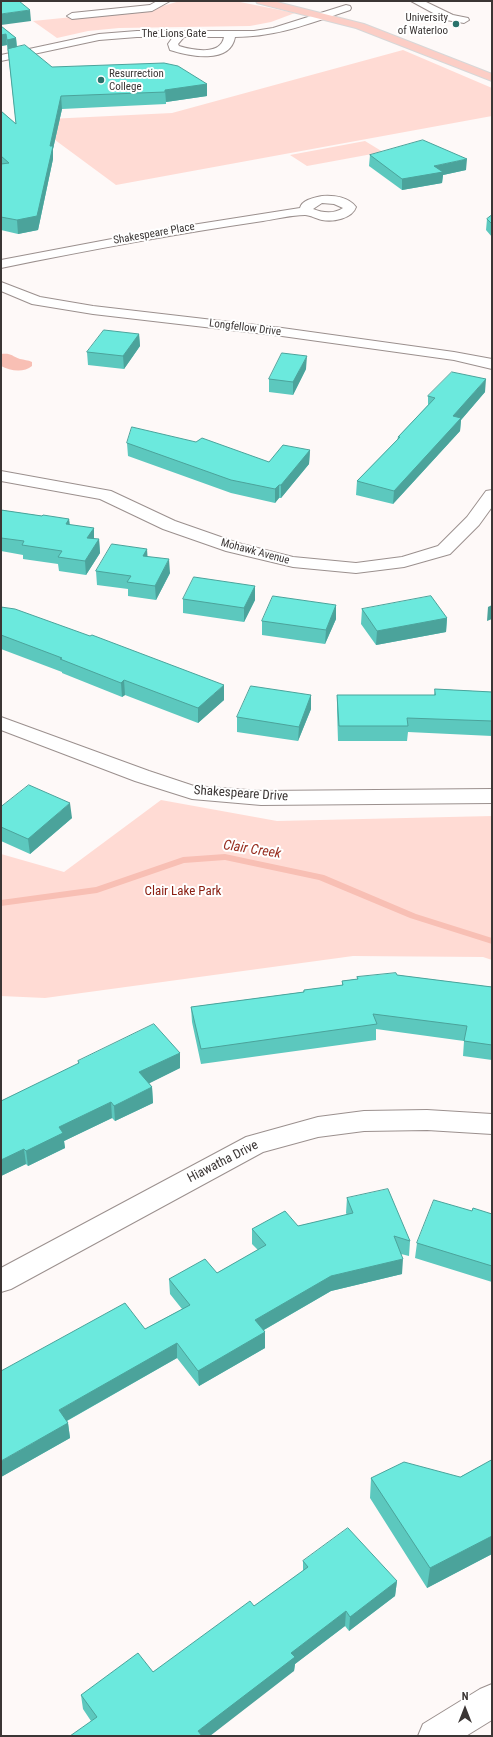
<!DOCTYPE html>
<style>
body{margin:0}
#map{position:relative;width:493px;height:1737px;overflow:hidden;background:#fef9f8;font-family:"Roboto Condensed",sans-serif}
canvas{display:block}
.frame{position:absolute;inset:0;border:2px solid #3b3635;pointer-events:none}
.north{position:absolute;left:445px;top:1689px;width:40px;height:40px;-webkit-text-stroke:3px #fff;paint-order:stroke;rotate:0deg;font-size:11px;font-weight:700;line-height:16px;text-align:center;color:#3b3635}
.north::after{content:'';display:block;margin:auto;width:14px;height:18px;background:#3b3635;clip-path:polygon(50% 0,100% 100%,50% 72%,0 100%)}
</style>
<div id="map">
<canvas width="493" height="1737"></canvas>
<div class="frame"></div>
<div class="north">N</div>
</div>
<script>
const ctx = document.querySelector('canvas').getContext('2d');
ctx.lineJoin = 'round';
function paint(path, color) { ctx.fillStyle = color; ctx.fill(path, 'evenodd'); }
function trace(path, color, width, dash) { ctx.strokeStyle = color; ctx.lineWidth = width; ctx.lineCap = dash ? 'butt' : 'round'; ctx.setLineDash(dash || []); ctx.stroke(path); }
function drawText(font, color, halo, rows, align = 'center') {
  ctx.font = font + ' "Roboto Condensed",sans-serif'; ctx.lineWidth = 4; ctx.setLineDash([]); ctx.textBaseline = 'middle'; ctx.strokeStyle = halo; ctx.fillStyle = color; for (const [text, x, y, turn = 0] of rows) {
    ctx.save(); ctx.translate(x, y); ctx.rotate((+turn || 0) * Math.PI / 180); ctx.textAlign = isNaN(turn) ? turn : align; if (halo) ctx.strokeText(text, 0, 0); ctx.fillText(text, 0, 0); ctx.restore();
  }
}
const green = new Path2D(`
 M180 1H235L295 13 271 22 250 26 119 28 88 31 57 38 33 21 152 9Z
 M403 50 492 88V116L116 185 28 120 172 113Z
 M365 141 383 152 307 166 290 155Z
 M161 800 277 821 492 816V960L483 957 353 956 45 998 1 996V854L64 872Z`);
const water = new Path2D(`
 M1 354C12 353 11 356 20 359 24 360 28 360 32 362V366C24 373 10 371 1 366Z`);
const stream = new Path2D(`
 M225 854 324 875 416 914 492 938V944L410 918 319 880 225 860 184 863 97 893 1 906V900L96 887 183 857Z`);
const minor = new Path2D(`
 M157 1H170L152 11 72 19 67 16 72 13 150 5Z
 M411 1H424L453 15 468 18 469 20 464 23 446 20Z
 M346 5 350 6 351 8 350 10C310 23 277 37 235 37 230 65 189 56 170 50L168 44 173 37H137L99 40 1 61V55L99 34 137 31H254L273 28ZM184 37H224C221 56 192 50 179 46L178 44Z
 M322 196C334 195 349 197 356 207 352 219 333 222 322 220 317 219 310 215 305 215 292 215 276 219 263 221 175 234 88 250 1 268V260L154 231 300 208C302 200 313 198 322 196ZM322 203 334 204 343 208C334 214 323 213 313 209Z
 M1 282 40 297 93 306 282 328 454 352 492 359V369L454 360 282 336 93 314 32 304 1 291Z
 M1 471 111 491 175 521 238 543 293 557 356 563 402 557 438 546 467 517 486 491 492 490V507L479 525 450 554 404 567 356 573 293 567 226 551 163 529 100 499 1 481Z
 M1 717 149 771 194 786 261 791 492 789V803L261 805 192 799 135 781 1 730Z
 M427 1110 492 1114V1134L427 1130 364 1131 318 1137 263 1152 11 1289 1 1292V1268L246 1137 318 1117 364 1111Z
 M492 1684V1720L466 1736H418L423 1724 480 1689Z`);
const major = new Path2D(`
 M256 1H273L364 24 492 74V81L356 28 257 3Z`);
const wall = new Path2D(`
 M1 26 16 38 17 47 52 67 207 84V96L166 102V104L62 109 53 149V159L38 230 18 234 1 230V111L16 124 8 52 7 45 1 46Z
 M370 155 466 170 443 175 442 183 402 190 369 166Z
 M492 215V237L486 230 487 219Z
 M139 334 140 346 124 369 88 365 87 352Z
 M306 369 293 395 269 392V379Z
 M485 392 461 420 460 431 393 504 356 495 357 481 397 440 398 437 428 405V396Z
 M127 443 269 462 310 450 309 464 281 498H279L275 503 231 493 128 456Z
 M1 510 42 516 69 519 70 525 94 528V539H99L100 553 86 575 59 571 58 564 23 559V555L1 551Z
 M147 549V556L170 573 156 600 128 596V589L97 585 96 571Z
 M255 586V600L244 622 183 613V599Z
 M336 605V619L325 644 262 635V621Z
 M1 607 224 700 198 723 125 695 122 697 62 673V672L1 649Z
 M362 609 447 618 446 632 376 645 361 624Z
 M435 689 492 692V736L408 732 407 741H338L337 710V695H434Z
 M311 695V709L298 741 237 732V717Z
 M1 807 72 818 30 854 1 841Z
 M397 975 492 987V1060L463 1056 464 1041 376 1029V1040L201 1064 192 1022 191 1007 303 992 304 990 342 985V981L357 979V977Z
 M180 1053V1068L149 1083 152 1087 153 1103 115 1121 112 1118 64 1141 65 1148 28 1166 26 1164 1 1176V1101L78 1064V1061Z
 M347 1198 410 1241 409 1256 401 1254 402 1274 331 1291 264 1330 265 1332V1348L199 1386 177 1358 67 1421 68 1423 70 1438 1 1477 145 1329 182 1309 170 1294 169 1279 217 1273 258 1250 252 1244V1229L298 1226 347 1215 346 1213Z
 M472 1211 492 1214V1282L415 1258 417 1243Z
 M492 1460V1554L427 1588 370 1498 371 1478 460 1477Z
 M303 1561 397 1581 395 1596 349 1631 345 1626 295 1664 294 1671 91 1721 83 1709 81 1695 153 1672 254 1606 303 1571Z`);
const shadedWall = new Path2D(`
 M30 10 31 21 1 25V14Z
 M6 34 7 45 1 46V35Z
 M16 38 17 50 8 52 7 40Z
 M207 84V96L166 102 165 90Z
 M61 96 62 109 53 149V159L38 230 18 234 17 220 50 146Z
 M467 159 466 170 443 175 442 183 402 190V179L434 166Z
 M139 334 140 346 124 369 123 356Z
 M307 356 306 369 293 395V382Z
 M486 379 485 392 461 420 460 431 393 504 394 491 453 416Z
 M310 450 309 464 281 498V485Z
 M279 485V498L275 503V489Z
 M69 519 70 532 66 524Z
 M94 528V542L87 538Z
 M99 539 100 553 86 575 85 561Z
 M147 549 148 563 143 556Z
 M169 559 170 573 156 600 155 586Z
 M255 586V600L244 622V608Z
 M336 605V619L325 644 326 630Z
 M492 605V619L487 621 488 607Z
 M447 618 446 632 376 645 377 631Z
 M124 680 125 695 122 697 121 683Z
 M224 685V700L198 723V708Z
 M311 695V709L298 741 299 727Z
 M70 803 72 818 30 854 28 839Z
 M180 1053V1068L140 1088 139 1072Z
 M152 1087 153 1103 115 1121 114 1106Z
 M111 1102 112 1118 64 1141 65 1148 28 1166 26 1151 59 1127Z
 M24 1149 26 1164 1 1176V1160Z
 M403 1259 402 1274 331 1291 255 1335V1320L331 1276Z
 M265 1332V1348L199 1386 198 1371Z
 M177 1343V1358L61 1424 59 1410Z
 M68 1423 70 1438 1 1477V1461Z
 M492 1536V1554L427 1588 430 1568Z
 M397 1581 395 1596 349 1631 350 1617Z
 M346 1611 345 1626 295 1664 294 1671 210 1736H199L198 1731 291 1653Z`);
const building = new Path2D(`
 M1 1H19L30 10 1 14Z
 M1 26 16 38 7 40 6 34 1 35Z
 M25 45 52 67 164 63 178 66 207 84 165 90V92L61 96 50 146H53L37 216 17 220 1 217V164L9 163 1 156V111L16 124 8 49Z
 M423 140 467 159 434 166 443 172 402 179 370 155Z
 M492 215V224L487 219Z
 M104 330 139 334 123 356 87 352Z
 M282 353 307 356 293 382 269 379Z
 M452 372 486 379 453 416 461 418 394 491 357 481 400 437H398L435 398 428 396Z
 M132 427 196 442 202 438 269 462 283 445 310 450 281 485H279L275 489 231 480 127 443Z
 M1 510 42 516 43 515 69 519 66 524 94 528 87 538 99 539 85 561 58 557 62 551 22 545 24 541 1 538Z
 M112 544 147 549 143 556 169 559 155 586 127 582 131 576 96 571Z
 M194 577 255 586 244 608 183 599Z
 M273 596 336 605 326 630 262 621Z
 M431 596 447 618 377 631 362 609Z
 M1 607 15 609 90 636 92 635 224 685 198 708 124 680 121 683 60 659 62 658 1 635Z
 M251 686 311 695 299 727 237 717Z
 M435 689 492 692V721L407 718 408 726H339L337 695H435Z
 M29 785 70 803 28 839 1 827V807Z
 M396 973 397 975 492 987V1045L464 1041 467 1026 373 1014 377 1024 201 1049 191 1007 304 992V990L343 985 342 981 358 979 357 977Z
 M154 1024 180 1053 139 1072 152 1087 114 1106 111 1102 59 1127 63 1133 26 1151 24 1149 1 1160V1101L79 1063 78 1061Z
 M388 1189 410 1241 394 1236 403 1259 331 1276 255 1320 265 1332 198 1371 177 1343 59 1410 68 1423 1 1461V1371L125 1303 145 1329 190 1305 169 1279 205 1259 217 1273 266 1245 252 1229 285 1211 298 1226 353 1213 347 1198Z
 M434 1200 472 1211 473 1208 492 1214V1266L417 1243Z
 M492 1460V1536L430 1568 371 1478 404 1462 460 1477Z
 M348 1528 397 1581 350 1617 346 1611 291 1653 295 1657 198 1731 202 1736H70L97 1717 81 1695 138 1653 153 1672 250 1601 254 1606 308 1567 303 1561Z`);
const markers = [
 [456,24,4,"#29726b"],
 [101,80,4,"#29726b"]
];
const farPoinames = [
 ["University",448,18],
 ["of Waterloo",448,31],
 ["Resurrection",109,74,"left"],
 ["College",109,87,"left"]
];
const farStreetnames = [
 ["The Lions Gate",174,34],
 ["Shakespeare Place",154,234,-10],
 ["Longfellow Drive",245,328,7],
 ["Mohawk Avenue",255,552,15]
];
const streetNames = [
 ["Shakespeare Drive",241,794,4],
 ["Hiawatha Drive",223,1162,-27]
];
const parkNames = [
 ["Clair Lake Park",183,892]
];
const waterNames = [
 ["Clair Creek",252,850,9]
];
paint(green, '#ffdbd4');
paint(water, '#f8bfb4');
paint(stream, '#f8bfb4');
trace(minor, '#9b908e', 2);
trace(major, '#d8d7d7', 2);
paint(minor, '#fff');
paint(major, '#fccec6');
paint(wall, '#5cc8be');
paint(shadedWall, '#4ba39b');
paint(building, '#6be9dd');
trace(building, '#4ba39b', 1);
for (const [x, y, r, color] of markers) { const dot = new Path2D(); dot.arc(x, y, r, 0, 2 * Math.PI); ctx.fillStyle = color; ctx.fill(dot); trace(dot, '#fff', 1.5); }
drawText('11px', '#3b3635', '#fff', farPoinames, 'right');
drawText('11px', '#3b3635', '#fff', farStreetnames);
drawText('13px', '#3b3635', '#fff', streetNames);
drawText('13px', '#8b2114', '#fff', parkNames);
drawText('italic 14px', '#972d1f', '#fff', waterNames);
</script>
